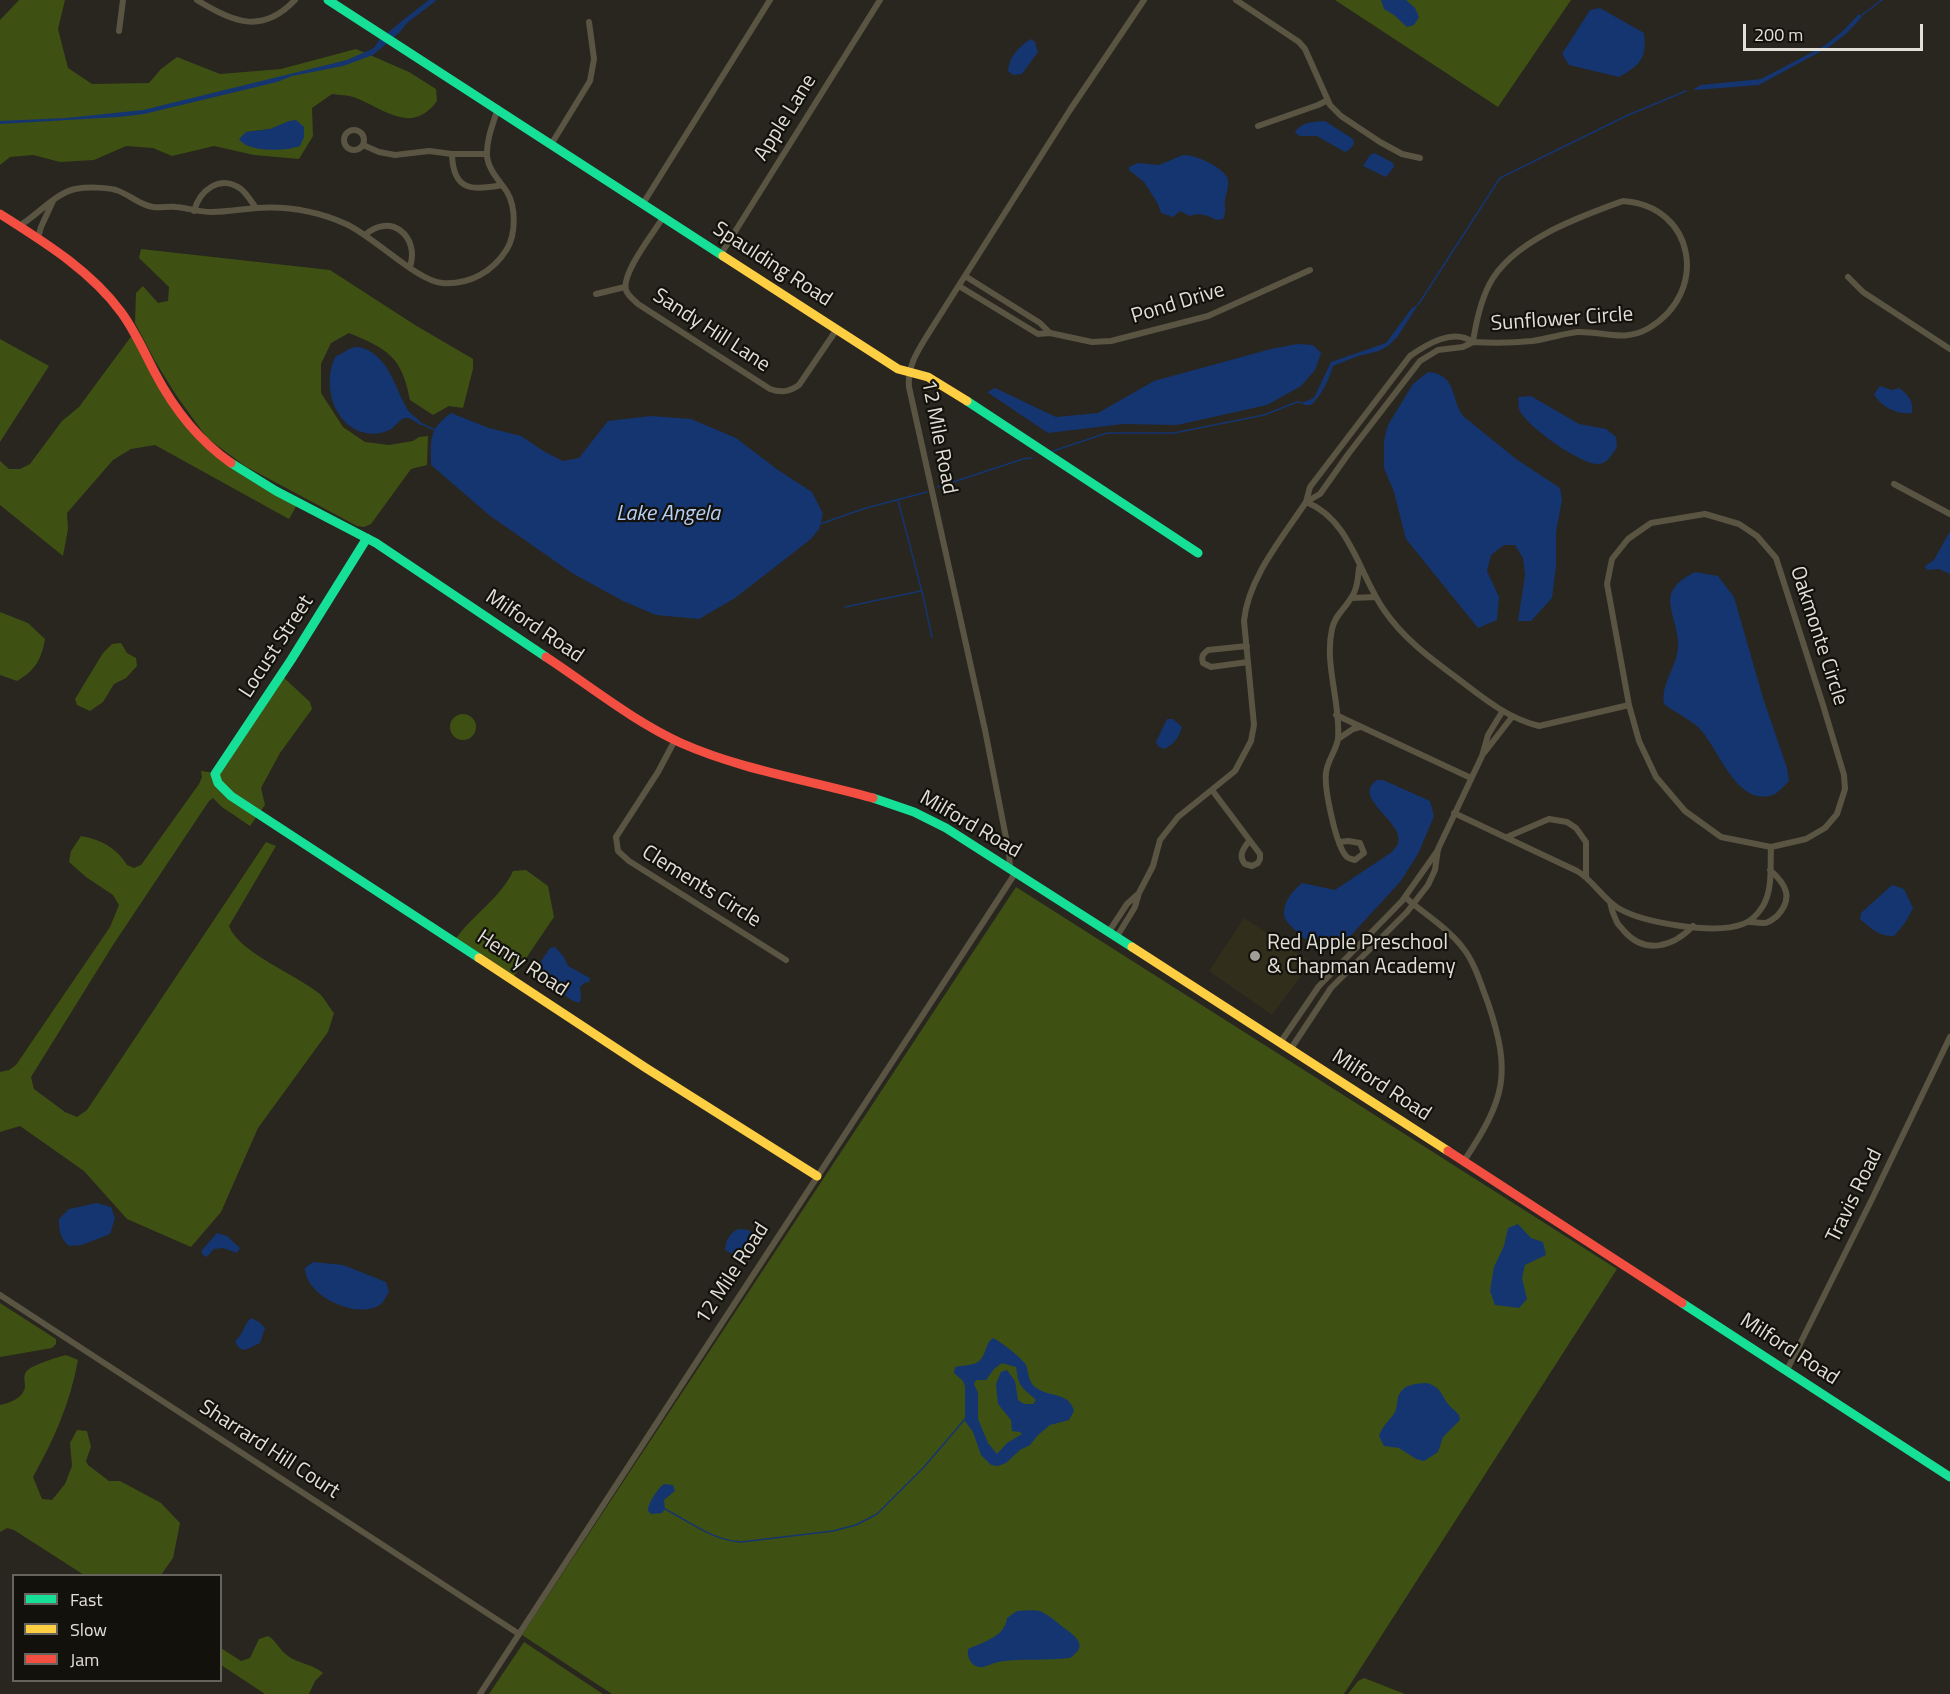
<!DOCTYPE html>
<style>
body{margin:0}
#map{position:relative;width:1950px;height:1694px;overflow:hidden;background:#28261f;font-family:"Titillium Web",sans-serif}
canvas{display:block}
.legend{position:absolute;left:12px;top:1574px;width:210px;height:108px;box-sizing:border-box;background:#13110b;border:2px solid #65635c;margin:0;padding:8px 10px;list-style:none;font-size:18px;color:#e1dfd6}
.legend li{display:flex;align-items:center;gap:12px;height:30px}
.legend b{width:30px;border:2px solid #65635c}
.scale{position:absolute;left:1743px;top:24px;width:180px;height:27px;box-sizing:border-box;border:3px solid #e1dfd6;border-top:0;padding-left:8px;font-size:18px;line-height:21px;white-space:nowrap;color:#e1dfd6;-webkit-text-stroke:4px #13110b;paint-order:stroke}
</style>
<div id="map">
<canvas width="1950" height="1694"></canvas>
<ul class="legend">
<li><b style="height:8px;background:#16e098"></b>Fast</li>
<li><b style="height:8px;background:#ffcf43"></b>Slow</li>
<li><b style="height:8px;background:#f24e42"></b>Jam</li>
</ul>
<div class="scale">200 m</div>
</div>
<script>
const ctx = document.querySelector('canvas').getContext('2d');
ctx.lineJoin = 'round';
function paint(path, color) { ctx.fillStyle = color; ctx.fill(path, 'evenodd'); }
function trace(path, color, width, dash) { ctx.strokeStyle = color; ctx.lineWidth = width; ctx.lineCap = dash ? 'butt' : 'round'; ctx.setLineDash(dash || []); ctx.stroke(path); }
function drawText(font, color, halo, rows, align = 'center') {
  ctx.font = font + ' "Titillium Web",sans-serif'; ctx.lineWidth = 4.5; ctx.setLineDash([]); ctx.textBaseline = 'middle'; ctx.strokeStyle = halo; ctx.fillStyle = color; for (const [text, x, y, turn = 0] of rows) {
    ctx.save(); ctx.translate(x, y); ctx.rotate((+turn || 0) * Math.PI / 180); ctx.textAlign = isNaN(turn) ? turn : align; if (halo) ctx.strokeText(text, 0, 0); ctx.fillText(text, 0, 0); ctx.restore();
  }
}
const built = new Path2D(`
 M1244 918 1311 962 1272 1015 1209 971Z`);
const green = new Path2D(`
 M19 0H65L58 29 68 68 92 84 149 83 161 69 177 57 220 74 281 69 356 49 409 72 436 89 437 101C412 135 386 110 356 98 349 95 340 95 332 94L312 108 313 136 299 159 254 155 214 146 172 156 153 148 126 146 94 160 60 162 33 155 10 157 0 165V20ZM270 129 290 149 271 148 247 132Z
 M1335 0H1571L1498 107Z
 M141 249 330 270 415 325 473 359V369L463 408 449 406 433 415 410 400C402 357 388 349 349 333L331 343 321 364V393L343 427 365 442 389 445 413 441 419 437 428 436 427 465 411 469 371 524 364 527 357 526 245 466 207 438 176 395 155 361 135 323 136 293 143 286 158 303 168 301 169 287 139 258Z
 M133 334 175 409 206 445 299 501 289 519 155 445 131 449 113 460 67 513 68 529 63 556 0 505V461L9 469H20L30 464 62 421 79 407Z
 M0 339 49 366 0 442Z
 M0 612 28 623 45 639C42 658 35 671 17 681L0 675Z
 M121 643 127 653 136 658 137 666 126 678 114 684 103 702 90 711 77 705 75 699 103 653 112 644Z
 M281 675 310 702 312 709 280 753 261 788 265 805 250 826 222 807 213 798 209 801 113 945 31 1077 34 1089 65 1112 77 1117 87 1110 266 842 276 846 229 926C238 952 297 975 320 994 325 999 329 1007 334 1013L328 1032 258 1128 221 1212 191 1247 127 1219 84 1171 20 1126 0 1132V1072L9 1070 16 1065 110 927 119 905 113 895 86 877 69 862 71 851 81 836C100 839 117 848 127 865L134 868 141 865 199 784 202 777 201 771 215 773Z
 M450 727a13 13 0 1 1 26 0a13 13 0 1 1-26 0Z
 M526 870 548 886 554 917 512 979 454 941C471 916 501 898 513 871Z
 M1016 887 1617 1269 1344 1694H612L522 1635Z
 M0 1303 56 1339V1344L52 1348 0 1357Z
 M66 1355 78 1360C70 1404 54 1439 33 1477L42 1499 52 1500 65 1484 72 1466 70 1443 77 1430 87 1431 91 1447 86 1461 88 1465 109 1481H120L161 1503 180 1523 173 1558 161 1575H84L14 1530 7 1528 0 1532V1405C10 1403 24 1398 25 1386 25 1382 23 1376 26 1372 29 1366 58 1357 66 1355Z
 M268 1636C277 1641 279 1650 288 1656 299 1664 313 1664 323 1673L315 1681 309 1694H265L221 1665V1648L241 1661 250 1658 259 1639Z
 M524 1642 603 1694H489Z
 M1364 1678 1405 1694H1348L1358 1681Z`);
const water = new Path2D(`
 M429 0H437L407 23 400 32 373 55 343 66 292 76 277 82 144 114 119 117 0 124V121L66 118 143 110 347 60 374 48 379 40 403 20Z
 M1381 0H1406L1415 8 1419 17 1414 25 1407 27 1394 15 1384 9Z
 M1600 8 1644 33C1647 59 1640 65 1619 77L1569 65 1562 54 1590 10Z
 M1859 14 1862 17 1847 33 1829 47 1759 85 1696 90 1694 89 1701 85 1761 79 1824 46 1844 30Z
 M1031 39 1035 42 1038 52 1022 74 1013 75 1008 71C1009 57 1019 46 1031 39Z
 M296 120 304 127V137L300 146C286 151 248 153 239 139L246 132 270 129 289 121Z
 M1325 121 1353 139 1354 144 1349 150 1345 152 1317 136H1300L1295 133C1300 122 1313 122 1325 121Z
 M1375 153 1393 163 1394 167 1386 177 1363 166 1370 155Z
 M1183 155C1194 154 1226 168 1228 180 1229 187 1226 194 1225 200 1224 207 1227 211 1223 219L1216 220C1208 215 1199 212 1190 216L1180 211 1173 217 1161 213 1158 204 1144 182 1129 170V167L1138 163 1159 165Z
 M1418 305 1398 336 1388 346 1379 351 1358 356 1333 366C1329 379 1322 395 1311 405H1304V402L1314 398 1331 362 1386 343 1412 308Z
 M1297 344 1313 345 1321 353 1315 370 1301 386 1267 405 1177 425 1123 424 1048 433 987 392 995 388 1056 417 1098 413 1154 381 1271 349Z
 M358 347C387 352 394 385 406 407 409 414 418 418 422 424L421 425C417 423 412 419 408 418 400 416 396 428 389 430 383 433 372 435 366 433 333 427 321 382 336 356 345 354 347 347 358 347Z
 M1428 372C1457 374 1451 400 1463 416L1516 459 1560 488 1562 500 1556 532V566L1552 598 1531 621H1518L1525 575 1523 558 1515 545H1504L1491 555 1487 571 1499 597 1497 620 1478 628 1406 539 1394 492 1384 468V440L1388 425 1413 384Z
 M1880 386 1892 390 1899 388C1908 394 1914 402 1912 413 1897 415 1881 407 1874 394Z
 M1531 396 1579 424 1606 429 1616 437 1617 447C1612 454 1607 465 1597 464 1579 463 1528 427 1520 411 1518 407 1519 402 1518 397Z
 M451 413 489 428 521 436 545 452 563 461 579 458 608 421 651 416 691 419 736 438 778 470 812 492 823 514 819 529 811 539 735 598 699 619 656 615 623 601 572 573 489 515 431 465C431 439 428 430 451 413Z
 M1950 531V574L1939 569 1927 570 1925 566 1934 560Z
 M1695 572 1718 576 1734 597 1763 698 1787 768 1789 781C1785 785 1780 791 1775 794 1737 810 1719 748 1699 728 1692 721 1673 711 1664 704 1660 682 1680 665 1678 641 1678 629 1667 605 1671 594 1676 582 1684 578 1695 572Z
 M1167 719H1173L1182 727C1178 738 1175 744 1164 749L1158 746 1156 742Z
 M1377 780H1383L1430 801 1434 816 1418 854 1400 882 1343 944C1322 950 1306 943 1292 927 1287 922 1283 918 1284 911 1285 899 1294 890 1302 883L1335 890 1392 852C1394 849 1396 847 1398 844 1406 822 1350 798 1377 780Z
 M1892 885 1904 889 1913 908 1905 923 1894 936C1880 937 1870 928 1860 919L1861 913Z
 M555 947 564 957 568 966 590 978 589 982 584 983 580 987 581 999 579 1003 571 1000 537 972 540 963 550 948Z
 M97 1203 111 1207 115 1218 110 1234 82 1245 69 1246C60 1238 59 1231 59 1219L69 1209Z
 M1518 1224 1531 1238 1543 1242 1546 1255 1525 1265 1522 1278 1527 1299 1519 1308 1495 1305 1490 1291 1494 1267 1504 1246 1508 1228Z
 M738 1229 749 1230 755 1236 746 1256 742 1259 725 1250C726 1240 729 1234 738 1229Z
 M217 1233 227 1236 240 1248 237 1253 223 1248 214 1249 207 1257 203 1255 201 1251Z
 M313 1262 343 1265 386 1282 389 1292C386 1296 384 1302 381 1304 358 1321 305 1296 305 1268Z
 M251 1318 259 1322 265 1328 260 1343 245 1350 239 1348 235 1341C244 1334 243 1325 251 1318Z
 M993 1338C1000 1341 1022 1358 1026 1365 1029 1373 1028 1381 1035 1387 1048 1398 1069 1391 1074 1411L1069 1420 1050 1425 1038 1435 1030 1445 1020 1450 1006 1463 998 1466 991 1465 981 1455 973 1432 965 1421V1386L963 1381 954 1373 955 1367C962 1365 970 1366 976 1363 987 1358 984 1344 993 1338ZM1002 1363 1016 1367C1019 1388 1021 1386 1036 1400L1033 1404H1024L1018 1400 1015 1381 1007 1370 1001 1372 996 1384 998 1404 1011 1420 1012 1431 1020 1432 1022 1434 1007 1443 997 1454 988 1443 978 1419V1393L974 1384 976 1380H986L994 1369Z
 M1426 1383C1440 1386 1441 1394 1448 1404 1451 1408 1456 1411 1459 1415L1460 1420 1443 1437 1438 1452 1424 1461 1416 1459 1399 1448 1384 1446 1379 1436C1382 1426 1390 1420 1395 1412 1397 1407 1397 1402 1398 1397 1403 1384 1414 1384 1426 1383Z
 M664 1484 673 1485 675 1491 664 1500 665 1509 662 1513 651 1514 648 1511C648 1503 657 1489 664 1484Z
 M1017 1611C1025 1611 1034 1609 1042 1612 1048 1615 1053 1619 1058 1623 1069 1633 1093 1643 1070 1658 1045 1661 1022 1658 998 1662 992 1663 985 1668 979 1667 970 1665 967 1657 968 1649 983 1642 1005 1637 1007 1618Z`);
const stream = new Path2D(`
 M1862 15 1882 0
 M1418 305 1500 178 1626 116 1686 91
 M422 424 435 430
 M1053 451 1107 433H1174L1264 415 1297 402 1303 403
 M938 487 1023 459 1032 458
 M898 500 923 596 932 637
 M820 524 866 508 927 492
 M845 607 921 591
 M665 1509C690 1522 712 1540 741 1542L833 1531 856 1525 877 1514 925 1466 965 1419`);
const street = new Path2D(`
 M197 0C232 22 262 35 295 0
 M1236 0 1299 42 1305 49 1330 105 1341 116 1380 142 1402 154 1420 158
 M119 31 123 0
 M1258 126 1318 105 1328 100
 M344 140a10 10 0 1 1 20 0a10 10 0 1 1-20 0Z
 M552 143 590 81 594 59 589 22
 M363 145 379 152 395 155 429 151 452 154H487
 M452 154C453 191 472 191 502 185
 M1623 201C1696 206 1709 293 1649 328 1624 343 1603 331 1577 332 1562 334 1547 339 1532 341 1512 343 1493 343 1473 342 1476 322 1480 303 1489 285 1511 241 1579 217 1623 201Z
 M644 202 770 0
 M194 211C200 190 220 174 241 189 247 194 251 201 256 208
 M664 216C655 231 621 273 626 290 628 296 634 300 638 304L770 389C781 393 789 392 799 385L837 329
 M19 226C37 216 54 194 75 189 87 187 105 187 116 190 129 194 139 205 153 207 161 208 169 206 176 207 188 208 199 212 212 212 227 212 242 209 257 208 287 206 319 212 346 224 373 236 417 281 442 283 469 285 493 272 507 249 516 234 516 207 507 192 500 181 489 171 487 157 486 140 493 124 498 108
 M365 235C390 212 420 236 410 267
 M38 238 41 227 53 201
 M721 254 880 0
 M965 276 1040 323 1050 333
 M1848 277 1863 292 1950 349
 M959 286 1038 334 1050 333 1092 342 1111 341 1208 316 1310 270
 M596 294 625 287
 M1894 484 1950 514
 M1306 502C1350 519 1359 574 1384 610 1403 638 1430 658 1457 678 1483 698 1507 718 1539 726L1629 705
 M1705 514 1739 524 1757 536 1776 558 1823 705 1844 775 1845 789 1837 814 1825 828 1806 839 1771 847 1721 837 1685 811 1656 777 1639 741 1629 705 1607 584 1612 559 1628 539 1651 523Z
 M1351 598 1376 597
 M1247 646 1208 650C1203 654 1201 656 1203 663L1211 667 1248 662
 M1336 715 1471 778
 M1338 739 1353 729 1360 727
 M675 740 658 772 616 837 618 851 629 861 786 960
 M1484 753 1512 717
 M1212 790 1260 854V859L1258 863 1252 866 1245 864C1238 856 1243 849 1249 841
 M1454 813 1577 871C1593 880 1602 898 1618 908 1643 923 1715 935 1743 924 1752 921 1758 914 1763 906 1773 889 1770 866 1771 847
 M1507 837 1549 819 1567 822 1576 828 1586 842V876
 M1340 842 1348 841 1360 843 1364 853 1355 860C1354 860 1348 858 1347 857 1336 847 1324 788 1326 773 1327 761 1336 751 1338 739 1341 703 1324 665 1332 629 1335 615 1344 610 1351 598 1357 590 1358 578 1359 568
 M1010 868 1009 853 985 730 909 387C907 365 919 349 930 331L1070 110 1144 0
 M1405 897C1424 914 1448 928 1463 948 1475 963 1481 985 1488 1003 1512 1074 1505 1099 1464 1161
 M1610 902C1611 908 1613 914 1616 920 1617 924 1621 927 1624 931 1645 955 1673 947 1693 926
 M1749 922C1754 922 1759 923 1764 923 1769 923 1773 919 1777 916 1794 898 1786 884 1770 870
 M1108 933 1127 904 1138 894
 M1116 938 1135 907 1139 893 1153 866 1160 840 1178 817 1235 771 1251 741 1254 725 1244 621C1248 578 1283 537 1306 502L1310 487 1410 356C1427 344 1453 328 1473 342L1463 347 1438 350 1420 361 1349 453 1320 494 1306 502
 M1280 1043 1319 986 1402 901 1438 850
 M1290 1050 1331 988 1407 912 1428 885 1435 870 1438 849 1482 756 1488 735 1502 712
 M0 1295 519 1634
 M1787 1370 1873 1197 1950 1037
 M480 1694 1016 872`);
const fast = new Path2D(`
 M328 0 723 256
 M967 401 1198 553
 M231 463 276 491 376 543 546 657
 M367 538 291 660 215 774 218 783 231 796 479 958
 M873 798 914 812 946 828 1132 947
 M1682 1303 1950 1477`);
const slow = new Path2D(`
 M723 256 898 369 928 377 967 401
 M1132 947 1448 1151
 M479 958 646 1068 817 1176`);
const jam = new Path2D(`
 M0 214C44 242 90 270 121 312 135 331 144 352 155 373 174 409 198 440 231 463
 M546 657C590 686 633 721 681 743 742 770 809 780 873 798
 M1448 1151 1682 1303`);
const markers = [
 [1255,956,6,"#a09e96"]
];
const streetNames = [
 ["Apple Lane",786,118,-58],
 ["Spaulding Road",772,265,33],
 ["Pond Drive",1178,304,-17],
 ["Sunflower Circle",1562,320,-4],
 ["Sandy Hill Lane",711,331,33],
 ["12 Mile Road",938,437,79],
 ["Milford Road",534,627,34],
 ["Oakmonte Circle",1818,636,72],
 ["Locust Street",277,647,-57],
 ["Milford Road",970,825,30],
 ["Clements Circle",701,887,32],
 ["Henry Road",522,964,33],
 ["Milford Road",1381,1086,33],
 ["Travis Road",1855,1196,-64],
 ["12 Mile Road",733,1274,-57],
 ["Milford Road",1789,1350,33],
 ["Sharrard Hill Court",269,1450,33]
];
const poiNames = [
 ["Red Apple Preschool",1267,944],
 ["& Chapman Academy",1267,968]
];
const waterNames = [
 ["Lake Angela",668,515]
];
paint(built, '#322e1c');
paint(green, '#3f5013');
paint(water, '#153571');
trace(stream, '#153571', 1.5);
trace(street, '#5a5442', 6);
trace(fast, '#16e098', 9);
trace(slow, '#ffcf43', 9);
trace(jam, '#f24e42', 9);
for (const [x, y, r, color] of markers) { const dot = new Path2D(); dot.arc(x, y, r, 0, 2 * Math.PI); ctx.fillStyle = color; ctx.fill(dot); trace(dot, '#13110b', 2); }
drawText('21px', '#e1dfd6', '#13110b', streetNames);
drawText('21px', '#e1dfd6', '#13110b', poiNames, 'left');
drawText('italic 22px', '#b7cef5', '#13110b', waterNames);
</script>
